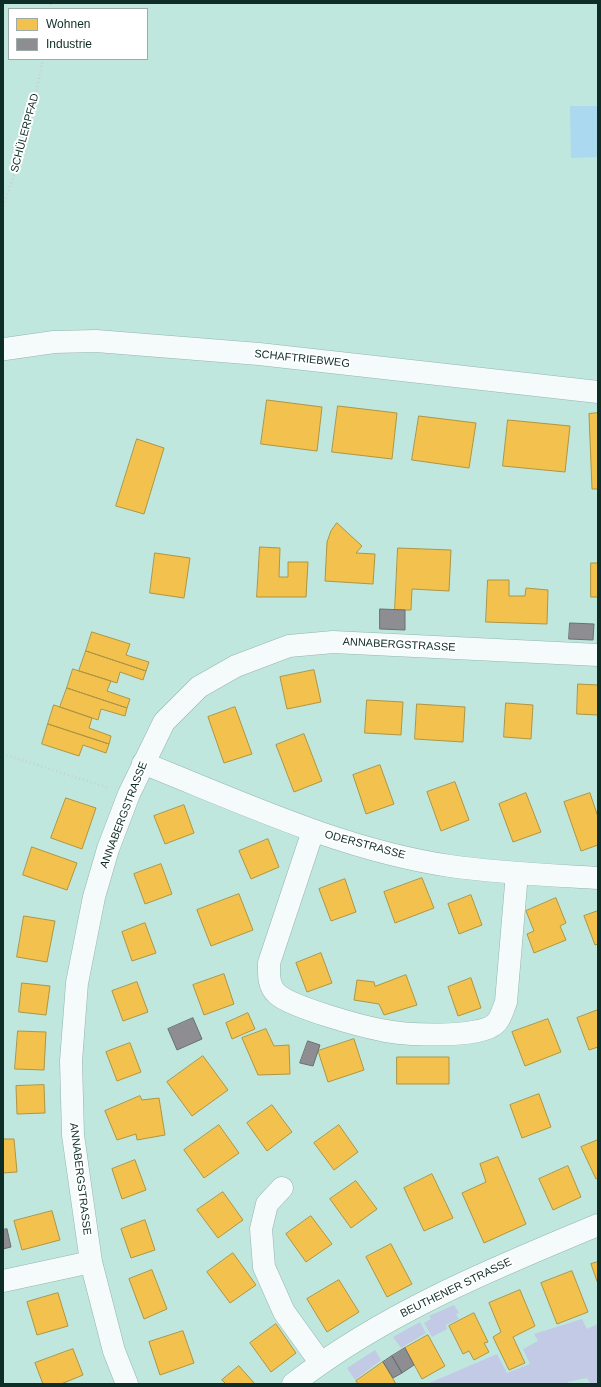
<!DOCTYPE html>
<meta charset="utf-8">
<style>
body{margin:0}
#map{position:relative;width:601px;height:1387px;overflow:hidden;background:#bfe7de;font-family:Arial,sans-serif}
canvas{display:block}
.frame{position:absolute;inset:0;border:4px solid #0f2d27;pointer-events:none}
.legend{position:absolute;left:8px;top:8px;width:140px;height:52px;box-sizing:border-box;background:#fff;border:1px solid #9faba9;margin:0;padding:5px 7px;list-style:none;font-size:12px;color:#0f2d27}
.legend li{display:flex;align-items:center;gap:8px;height:20px}
.legend b{width:20px;border:1px solid #9faba9}
</style>
<div id="map">
<canvas width="601" height="1387"></canvas>
<div class="frame"></div>
<ul class="legend">
<li><b style="height:11px;background:#f2c14e"></b>Wohnen</li>
<li><b style="height:11px;background:#8d8d92"></b>Industrie</li>
</ul>
</div>
<script>
const ctx = document.querySelector('canvas').getContext('2d');
ctx.lineJoin = 'round';
function paint(path, color) { ctx.fillStyle = color; ctx.fill(path, 'evenodd'); }
function trace(path, color, width, dash) { ctx.strokeStyle = color; ctx.lineWidth = width; ctx.lineCap = dash ? 'butt' : 'round'; ctx.setLineDash(dash || []); ctx.stroke(path); }
function drawText(font, color, halo, rows, align = 'center') {
  ctx.font = font + ' Arial,sans-serif'; ctx.lineWidth = 4; ctx.setLineDash([]); ctx.textBaseline = 'middle'; ctx.strokeStyle = halo; ctx.fillStyle = color; for (const [text, x, y, turn = 0] of rows) {
    ctx.save(); ctx.translate(x, y); ctx.rotate((+turn || 0) * Math.PI / 180); ctx.textAlign = isNaN(turn) ? turn : align; if (halo) ctx.strokeText(text, 0, 0); ctx.fillText(text, 0, 0); ctx.restore();
  }
}
const green = new Path2D(`
 M454 1305 459 1313 456 1314 459 1319 446 1325 447 1329 432 1337 424 1323 431 1319 429 1316Z
 M582 1319 587 1329 598 1324V1384H591L587 1378 568 1382V1384H427L497 1354 507 1373 530 1364 523 1349 538 1341 534 1334Z
 M420 1322 426 1333 401 1348 393 1337Z
 M375 1350 381 1360 355 1380 347 1368Z`);
const water = new Path2D(`
 M570 106H598V157L571 158Z`);
const homes = new Path2D(`
 M267 400 322 407 317 451 261 444Z
 M338 406 397 413 392 459 332 452Z
 M598 413V489H592L589 414Z
 M419 416 476 423 469 468 412 460Z
 M508 420 570 426 565 472 503 466Z
 M137 439 164 448 144 514 116 506Z
 M337 523 362 546 356 553 375 554 373 584 325 581 327 542 331 531Z
 M260 547 280 548 279 577H288V562H308L306 597H257Z
 M398 548 451 550 449 591 412 589 411 610H395Z
 M155 553 190 558 184 598 150 593Z
 M591 563H598V597H591Z
 M488 580H509V596H525L526 588 548 590 547 624 486 622Z
 M92 632 130 644 126 655 149 662 146 671 86 651Z
 M86 651 146 671 143 680 120 672 117 683 79 671Z
 M73 669 111 681 107 691 130 699 127 708 67 688Z
 M314 670 321 702 287 709 280 677Z
 M578 684 598 685V715L577 714Z
 M67 688 127 708 125 716 101 709 98 720 60 707Z
 M367 700 403 702 401 735 365 733Z
 M506 703 533 705 531 739 504 737Z
 M417 704 465 707 463 742 415 739Z
 M54 705 92 718 89 728 111 736 109 744 48 724Z
 M235 707 252 754 224 763 208 717Z
 M48 724 109 744 106 753 83 745 79 756 42 744Z
 M304 734 322 781 294 792 276 745Z
 M380 765 394 804 366 814 353 775Z
 M455 782 469 820 441 831 427 792Z
 M526 793 541 832 513 842 499 804Z
 M590 793 598 817V845L581 851 564 802Z
 M66 798 96 808 82 849 51 838Z
 M184 805 194 833 165 844 154 816Z
 M268 839 279 867 251 879 239 851Z
 M32 847 77 863 67 890 23 875Z
 M161 864 172 894 145 904 134 874Z
 M422 878 434 908 395 923 384 892Z
 M345 879 356 912 331 921 319 889Z
 M239 894 253 930 211 946 197 910Z
 M471 895 482 925 459 934 448 904Z
 M556 898 566 923 560 926 566 940 534 953 527 934 534 931 526 911Z
 M598 911V944L595 945 584 916Z
 M24 916 55 921 47 962 17 957Z
 M145 923 156 953 132 961 122 932Z
 M321 953 332 983 307 992 296 963Z
 M224 974 234 1004 204 1015 193 985Z
 M406 975 417 1005 384 1015 379 1004 354 1000 357 980 374 982 375 986Z
 M471 978 481 1008 458 1016 448 987Z
 M137 982 148 1012 123 1021 112 991Z
 M22 983 50 986 46 1015 19 1012Z
 M598 1010V1047L589 1050 577 1018Z
 M248 1013 255 1029 232 1039 226 1023Z
 M548 1019 561 1052 525 1066 512 1032Z
 M266 1029 274 1046 289 1045 290 1074 258 1075 242 1038Z
 M18 1031 46 1032 44 1070 15 1069Z
 M354 1039 364 1070 328 1082 318 1051Z
 M130 1043 141 1072 117 1081 106 1052Z
 M203 1056 228 1090 192 1116 167 1082Z
 M397 1057H449V1084H397Z
 M44 1085 45 1113 17 1114 16 1086Z
 M539 1094 551 1127 522 1138 510 1105Z
 M140 1096 142 1100 159 1098 165 1135 137 1140 136 1134 117 1140 105 1111Z
 M272 1105 292 1132 267 1151 247 1123Z
 M219 1125 239 1153 204 1178 184 1150Z
 M339 1125 358 1152 334 1170 314 1143Z
 M3 1139H14L17 1172 3 1173Z
 M598 1140V1178L596 1179 581 1147Z
 M498 1157 526 1224 484 1243 462 1193 486 1182 480 1164Z
 M135 1160 146 1190 122 1199 112 1169Z
 M568 1166 581 1197 553 1210 539 1179Z
 M432 1174 453 1218 424 1231 404 1188Z
 M356 1181 377 1209 351 1228 330 1199Z
 M223 1192 243 1220 218 1238 197 1210Z
 M52 1211 60 1240 22 1250 14 1221Z
 M311 1216 332 1244 306 1262 286 1234Z
 M145 1220 155 1250 131 1258 121 1229Z
 M391 1244 412 1284 387 1297 366 1257Z
 M233 1253 256 1285 230 1303 207 1272Z
 M598 1262V1284L591 1264Z
 M152 1270 167 1309 144 1319 129 1279Z
 M572 1271 588 1312 557 1324 541 1283Z
 M339 1280 359 1312 327 1332 307 1299Z
 M520 1290 535 1326 513 1337 525 1363 509 1370 493 1337 501 1332 489 1303Z
 M58 1293 68 1326 37 1335 27 1302Z
 M474 1313 488 1342 484 1343 489 1352 474 1360 469 1351 463 1354 449 1326Z
 M276 1324 296 1353 271 1372 250 1343Z
 M183 1331 194 1363 160 1375 149 1342Z
 M428 1335 445 1366 422 1379 405 1348Z
 M73 1349 83 1375 61 1384H43L35 1363Z
 M383 1362 396 1384H358L356 1381Z
 M239 1366 255 1384H226L222 1380Z`);
const industry = new Path2D(`
 M380 609 405 610V630L380 629Z
 M570 623 594 624 593 640 569 639Z
 M193 1018 202 1039 177 1050 168 1029Z
 M308 1041 320 1045 313 1066 300 1063Z
 M7 1229 11 1247 3 1249V1230Z
 M405 1348 414 1365 402 1373 392 1356Z
 M392 1356 402 1373 393 1378 383 1362Z`);
const path = new Path2D(`
 M50 9 51 3
 M3 206C21 159 33 109 43 59
 M3 754 109 788`);
const minor = new Path2D(`
 M5 349 54 342 96 341 259 354 598 392
 M143 763C243 803 343 850 450 866 499 873 549 875 598 878
 M313 831 269 963C269 974 268 986 277 994 291 1007 360 1026 381 1030 403 1035 478 1039 495 1024 501 1019 503 1009 506 1002L517 873
 M282 1188 267 1204 261 1229 264 1267 284 1312 320 1362
 M3 1281 91 1262
 M127 1384 114 1351 91 1262 73 1135 71 1061 77 983 94 897 108 849 129 794 164 722 199 687 236 666 289 646 333 642 598 655
 M293 1384C382 1314 494 1268 598 1225`);
const streetNames = [
 ["SCHÜLERPFAD",25,133,-75],
 ["SCHAFTRIEBWEG",302,359,6],
 ["ANNABERGSTRASSE",399,645,3],
 ["ANNABERGSTRASSE",124,815,-69],
 ["ODERSTRASSE",365,845,15],
 ["ANNABERGSTRASSE",80,1179,83],
 ["BEUTHENER STRASSE",456,1288,-26]
];
paint(green, '#c2cae5');
paint(water, '#abd9ef');
paint(homes, '#f2c14e');
trace(homes, '#ae9542', 1);
paint(industry, '#8d8d92');
trace(industry, '#677072', 1);
trace(minor, '#95b4ae', 23);
trace(path, '#c6d2d0', 2.5, [1, 3]);
trace(minor, '#f5fbfa', 22);
drawText('11px', '#0f2d27', '#fff', streetNames);
</script>
